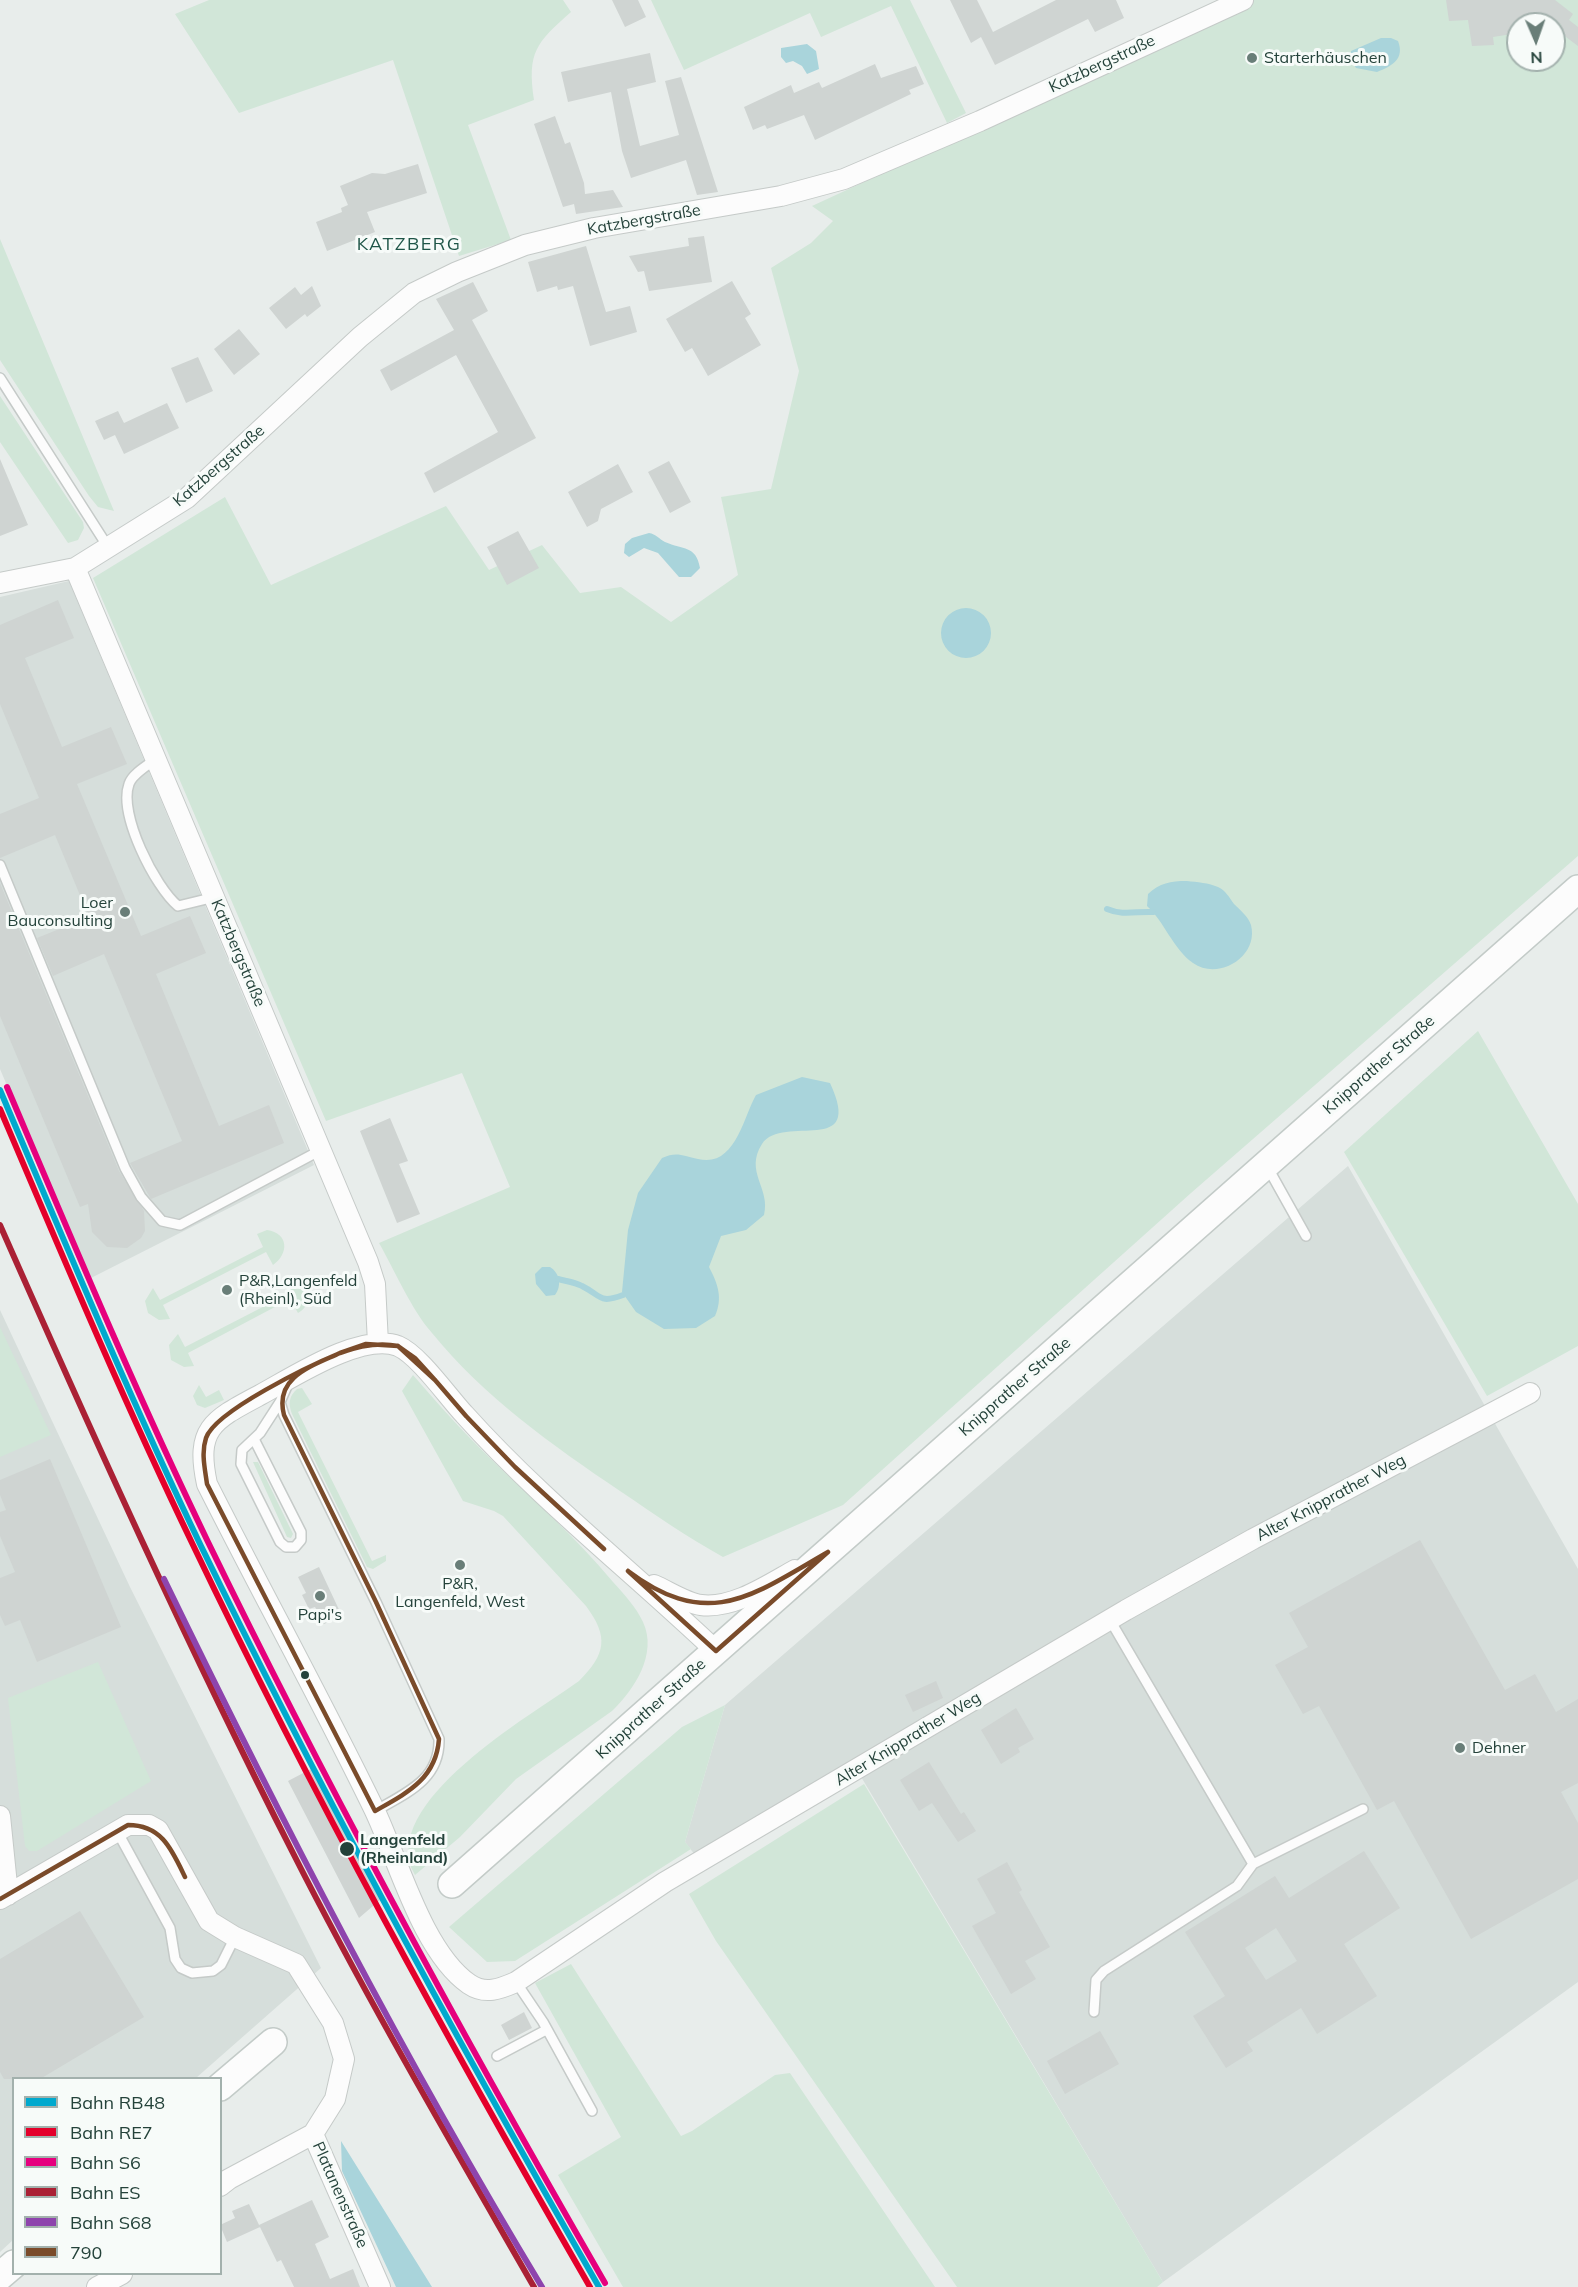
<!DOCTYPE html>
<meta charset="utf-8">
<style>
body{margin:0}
#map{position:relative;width:1578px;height:2287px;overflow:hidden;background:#e8edeb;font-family:Mulish,sans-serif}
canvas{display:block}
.legend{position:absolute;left:12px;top:2077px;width:210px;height:198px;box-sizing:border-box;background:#f7fbf9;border:2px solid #a3b1ad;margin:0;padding:8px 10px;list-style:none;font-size:18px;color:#24423a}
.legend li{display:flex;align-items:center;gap:12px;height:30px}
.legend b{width:30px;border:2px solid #a3b1ad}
.north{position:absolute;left:1506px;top:12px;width:60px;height:60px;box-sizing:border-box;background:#f7fbf9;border:2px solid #a3b1ad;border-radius:50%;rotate:178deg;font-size:16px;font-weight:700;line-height:24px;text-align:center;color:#24423a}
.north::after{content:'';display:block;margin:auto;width:21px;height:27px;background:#697e78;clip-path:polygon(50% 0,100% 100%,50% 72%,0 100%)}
</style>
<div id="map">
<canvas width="1578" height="2287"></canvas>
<ul class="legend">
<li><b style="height:8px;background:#00a9ce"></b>Bahn RB48</li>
<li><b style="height:8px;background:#e4002b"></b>Bahn RE7</li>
<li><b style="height:8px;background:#e6007e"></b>Bahn S6</li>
<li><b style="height:8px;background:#aa2135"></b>Bahn ES</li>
<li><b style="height:8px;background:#8e44ad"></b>Bahn S68</li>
<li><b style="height:8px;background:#7a4b2a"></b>790</li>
</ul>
<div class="north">N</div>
</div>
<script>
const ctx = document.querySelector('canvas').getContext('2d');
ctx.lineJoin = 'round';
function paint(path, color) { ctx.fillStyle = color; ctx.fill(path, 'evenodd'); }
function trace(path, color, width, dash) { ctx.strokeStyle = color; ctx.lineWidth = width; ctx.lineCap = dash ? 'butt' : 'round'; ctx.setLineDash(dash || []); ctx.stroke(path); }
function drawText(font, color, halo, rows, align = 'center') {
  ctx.font = font + ' Mulish,sans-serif'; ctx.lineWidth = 6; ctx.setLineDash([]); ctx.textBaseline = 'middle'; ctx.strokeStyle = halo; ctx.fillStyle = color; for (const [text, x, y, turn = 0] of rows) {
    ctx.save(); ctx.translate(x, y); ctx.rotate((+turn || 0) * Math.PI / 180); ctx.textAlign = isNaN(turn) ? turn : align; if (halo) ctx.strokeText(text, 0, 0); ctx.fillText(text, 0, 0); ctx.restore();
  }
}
const built = new Path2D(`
 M69 581 314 1165 89 1279 0 1069V597Z
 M1348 1166 1578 1569V1982L1163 2282 857 1770 702 1864 685 1842 725 1705Z
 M0 1310 130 1587 321 1968 196 2078H14L13 2240 0 2252Z`);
const green = new Path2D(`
 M209 0H563L571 12C536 43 527 52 534 100L468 125 511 240 459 256 393 60 239 113 175 14Z
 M651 0H910L966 113 947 123 891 6 821 37 810 13 684 70Z
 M1233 0H1578V856L1191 1193 843 1505 723 1557C687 1537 654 1514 620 1491 552 1445 484 1397 432 1333 411 1309 395 1271 379 1243L510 1187 462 1073 326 1121 93 578 225 497 271 585 446 506 489 570 542 545 580 593 621 587 671 622 738 575 721 497 771 489 799 371 771 268 811 243 833 221 812 206 1178 37 1238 14ZM1518 24H1554V60H1518Z
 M0 240V239L114 511 98 507 89 496 0 360Z
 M0 396 83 522 84 528 78 540 68 543 0 442Z
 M1478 1031 1578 1204V1346L1487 1396 1344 1152Z
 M267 1230C289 1233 289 1254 273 1265L266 1252 163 1305 170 1319 159 1320 148 1313 145 1301 153 1288 160 1300 263 1247 257 1234Z
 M289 1278 297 1279 308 1288C311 1299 308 1307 298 1313L290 1299 188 1353 194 1366 184 1367 171 1360 169 1345 178 1334 185 1347 288 1294 282 1281Z
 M0 1327 51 1435 0 1457Z
 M413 1375C438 1404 463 1432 491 1459 532 1499 576 1537 613 1582 624 1594 636 1607 643 1622 658 1654 634 1690 612 1711L516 1779 460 1837 415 1875C375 1804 532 1715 579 1681 606 1654 609 1637 586 1606L503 1516 494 1511 463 1501 402 1391Z
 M199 1385 206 1397 219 1390 224 1400 205 1408 197 1405 193 1396Z
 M302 1388 312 1404 298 1412 372 1561 386 1555V1561L373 1569 367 1567 292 1414C288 1404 289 1396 297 1389Z
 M253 1462H258L293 1534 291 1538 287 1537Z
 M98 1662 151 1781 37 1851H29L25 1846 8 1698Z
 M725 1705 685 1842 691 1849 515 1961 487 1962 449 1927 682 1727Z
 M864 1784 1163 2282 1157 2287H957L716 1941 689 1894Z
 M571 1964 681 2136 692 2131 775 2075 790 2073 935 2287H623L558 2175 621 2137 535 1983Z`);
const water = new Path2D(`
 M1381 38H1391L1398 41C1405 59 1392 66 1377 72L1356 68 1350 58 1351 51Z
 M807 44 816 51 819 69 807 74 802 66 793 61 786 63 781 57V48Z
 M649 533C656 534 659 539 665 542 683 550 696 545 700 568L691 577H679L658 553 644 548 629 557 624 553 625 544 632 538Z
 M941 633a25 25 0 1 1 50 0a25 25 0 1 1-50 0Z
 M1187 881C1197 882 1209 883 1218 887 1226 891 1229 897 1234 904 1240 910 1248 916 1251 925 1259 957 1218 981 1193 963 1173 949 1164 921 1147 906L1148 894C1160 883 1170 881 1187 881Z
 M802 1077 830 1083C865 1158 783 1113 762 1144 744 1172 771 1188 764 1215L746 1230 721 1236 709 1267C718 1284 723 1298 715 1316L696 1328 664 1329 636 1312 622 1292 628 1230 638 1193 662 1158C677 1151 683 1156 698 1159 735 1168 743 1118 756 1095Z
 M542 1267H550C560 1273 562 1286 555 1295L546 1296 536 1284 535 1274Z
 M341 2141 432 2287H396L342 2171Z`);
const stream = new Path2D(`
 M1107 909C1123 916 1137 911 1153 912
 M558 1279C565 1281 575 1282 582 1286 602 1296 599 1304 623 1295`);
const building = new Path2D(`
 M612 0H638L646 17 625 27Z
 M950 0H977L993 32 1056 0H1116L1124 18 1095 32 1088 19 995 65 981 37 971 43Z
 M1446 0H1555L1573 14 1569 20 1578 27V46L1558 31 1561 24H1518V33L1493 37 1494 45 1472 46 1468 20 1449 21Z
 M650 53 656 82 627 89 640 146 679 135 665 81 681 77 718 192 697 195 686 160 631 178 622 151 611 92 568 102 561 72Z
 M875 64 881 78 916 66 924 84 909 90 911 94 815 140 804 115 767 129 765 125 753 130 744 107 791 85 794 93 819 82 822 88Z
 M555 116 565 144 570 142 584 183 585 194 613 190 623 207 576 214 574 204 563 207 534 124Z
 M418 164 427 193 367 212 375 232 327 251 316 222 342 212 341 208 348 205 340 186 372 173 385 174Z
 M704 236 712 282 649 291 644 271 638 272 629 256 689 246 688 238Z
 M586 246 606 312 630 306 637 332 590 346 573 286 558 290 557 286 537 292 528 262Z
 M732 281 751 314 745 318 761 345 708 376 692 348 685 352 666 319Z
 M473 282 488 311 472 320 536 438 434 493 424 473 498 432 456 355 391 391 380 370 454 330 436 299Z
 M312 286 321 306 307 317 305 314 286 329 269 308 295 287 301 295Z
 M239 329 260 354 234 375 214 349Z
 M198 357 213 391 186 403 171 368Z
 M167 403 179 428 124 454 115 435 104 440 95 421 118 411 124 423Z
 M0 459 28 525 0 536Z
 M669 461 691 502 670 513 648 472Z
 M618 464 633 492 601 509 598 521 587 527 568 492Z
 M518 531 539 568 507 585 487 547Z
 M58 600 74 638 25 658 62 747 111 727 127 764 77 784 141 936 190 916 206 953 156 974 219 1126 269 1105 284 1143 151 1199 130 1163 182 1141 104 954 53 976 37 938 89 917 55 835 0 858V814L39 798 0 704V625Z
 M0 883 119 1171 144 1211 145 1231 141 1238 127 1248 107 1247 92 1232 88 1204 80 1207 0 1016Z
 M390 1118 408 1161 399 1164 420 1214 397 1223 360 1131Z
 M50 1459 121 1627 37 1662 20 1620 5 1626 0 1615V1578L15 1572 0 1536V1512L6 1510 0 1495V1480Z
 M1420 1540 1505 1690 1535 1674 1556 1712 1578 1699V1783L1561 1792 1578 1823V1879L1471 1939 1394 1801 1377 1810 1319 1706 1303 1714 1275 1665 1308 1647 1289 1613Z
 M319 1567 342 1616 324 1624 315 1607 309 1609 302 1595 306 1593 298 1577Z
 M936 1681 943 1698 913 1712 905 1695Z
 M1016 1708 1034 1739 1018 1748 1020 1752 1001 1764 981 1730Z
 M929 1762 961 1814 964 1812 976 1831 958 1842 932 1803 919 1811 900 1780Z
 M311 1769 380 1900 359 1918 288 1781Z
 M1364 1851 1400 1908 1344 1944 1377 1996 1317 2034 1301 2008 1247 2042 1253 2051 1226 2068 1193 2016 1225 1996 1185 1932 1275 1876 1289 1898ZM1276 1928 1297 1961 1266 1980 1245 1948Z
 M1007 1862 1022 1890 1019 1892 1050 1947 1025 1961 1036 1979 1011 1994 972 1926 996 1913 977 1879Z
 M80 1911 144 2017 40 2079H4L0 2072V1959Z
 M524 2012 532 2028 509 2040 501 2025Z
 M1100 2031 1119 2064 1065 2094 1047 2061Z
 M312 2200 329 2237 315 2244 330 2279 353 2269 360 2287H294L281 2260 277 2262 259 2225Z
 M249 2204 260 2227 227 2242 220 2225 235 2218 232 2211Z`);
const lane = new Path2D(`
 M0 378 108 547
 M156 759C148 765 132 774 129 784 118 814 155 887 178 906L215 897
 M0 865 125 1168 141 1197 162 1221 180 1225 321 1150
 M1268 1168 1306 1236
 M288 1384 280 1402 284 1415 376 1602 439 1739C440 1780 406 1793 375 1811
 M254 1439 301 1532V1540L295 1547H286L280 1542 241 1464 242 1450 260 1433 280 1402
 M1110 1620 1253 1864 1363 1809
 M117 1831 170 1928 175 1959 181 1968 192 1973 213 1971 221 1965 235 1937
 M516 1982 543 2022 592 2111
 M1094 2012 1096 1980 1104 1971 1237 1886 1253 1864
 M497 2056 546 2030`);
const street = new Path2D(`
 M75 568 368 1262 375 1284 378 1343
 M0 583 75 568 187 498 360 337 414 293 457 272 525 245 594 228 781 196 844 179 980 121 1243 0
 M654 1585C668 1591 686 1603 701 1605 733 1609 768 1585 795 1570
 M716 1651C633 1572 541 1500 464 1414 448 1397 419 1355 398 1346 361 1332 292 1378 260 1395 213 1420 195 1428 207 1484 262 1593 321 1700 374 1809 398 1859 422 1951 469 1984 485 1995 500 1989 516 1982L665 1882 1126 1610 1253 1539 1530 1393
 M0 1816 8 1895
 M0 1899 128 1825H149L158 1830 209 1921 235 1937 296 1964 333 2023 344 2059 335 2099 313 2134
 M220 2186 229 2179 313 2134 380 2287
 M97 2287 122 2274`);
const secondary = new Path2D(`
 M452 1884 1578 889
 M220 2087 273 2042
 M0 2276 14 2264`);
const bus1 = new Path2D(`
 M398 1346 415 1358 435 1380
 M398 1346 435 1380
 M340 1353C312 1366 274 1377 284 1415L376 1602 439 1739C436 1779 407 1793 375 1811L207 1484C205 1469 201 1453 206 1438 215 1411 311 1365 340 1353Z
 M340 1353 366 1344 398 1346
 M340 1353C359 1346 378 1342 398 1346
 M435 1380 466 1416
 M435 1380 466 1416
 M466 1416 515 1467
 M466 1416 515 1467
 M515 1467 604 1549
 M515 1467 604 1549
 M628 1571C709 1632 753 1595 828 1552
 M628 1571 716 1651 828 1552
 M0 1899 128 1825C162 1825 172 1850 185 1877`);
const rail1 = new Path2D(`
 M0 1090C65 1243 129 1396 201 1546 324 1798 459 2044 599 2287`);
const rail2 = new Path2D(`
 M0 1109C62 1255 124 1402 193 1545 314 1798 450 2044 590 2287`);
const rail3 = new Path2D(`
 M7 1087C72 1240 136 1393 208 1542 331 1795 465 2040 605 2283`);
const rail4 = new Path2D(`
 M0 1225C93 1436 188 1647 293 1853 368 2001 452 2144 534 2287`);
const rail5 = new Path2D(`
 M164 1579C281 1820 403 2057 542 2287`);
const markers = [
 [1252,58,6,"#697e78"],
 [125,912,6,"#697e78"],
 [227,1290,6,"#697e78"],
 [460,1565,6,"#697e78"],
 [320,1596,6,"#697e78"],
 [305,1675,5,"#24423a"],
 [1460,1748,6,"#697e78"],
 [347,1849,8,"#24423a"]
];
const poiNames = [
 ["Starterhäuschen",1264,58],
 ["Loer",113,903,"right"],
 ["Bauconsulting",113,921,"right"],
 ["P&R,Langenfeld",239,1281],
 ["(Rheinl), Süd",239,1299],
 ["P&R,",460,1584,"center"],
 ["Langenfeld, West",460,1602,"center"],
 ["Papi's",320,1615,"center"],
 ["Dehner",1472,1748]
];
const streetNames = [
 ["Katzbergstraße",1102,64,-25],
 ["Katzbergstraße",644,220,-10],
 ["Katzbergstraße",219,466,-41],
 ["Katzbergstraße",238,953,67],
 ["Knipprather Straße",1379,1065,-41],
 ["Knipprather Straße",1015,1387,-41],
 ["Alter Knipprather Weg",1331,1498,-28],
 ["Knipprather Straße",651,1709,-42],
 ["Alter Knipprather Weg",908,1739,-31],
 ["Platanenstraße",340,2195,66]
];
const stopNames = [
 ["Langenfeld",360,1840],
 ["(Rheinland)",360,1858]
];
const neighbourhoodNames = [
 ["KATZBERG",409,245]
];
paint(built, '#d6dedb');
paint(green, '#d1e6d8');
paint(water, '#a9d4db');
trace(stream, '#a9d4db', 6);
paint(building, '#cfd4d2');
trace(lane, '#c5cac8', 12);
trace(street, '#c5cac8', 22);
trace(secondary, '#c3cbc8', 30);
trace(lane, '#fcfcfc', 9);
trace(street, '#fcfcfc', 20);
trace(secondary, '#fcfcfc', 27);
trace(bus1, '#7a4b2a', 4.5);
trace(rail1, '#00a9ce', 6);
trace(rail2, '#e4002b', 6);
trace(rail3, '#e6007e', 6);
trace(rail4, '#aa2135', 6);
trace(rail5, '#8e44ad', 6);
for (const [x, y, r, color] of markers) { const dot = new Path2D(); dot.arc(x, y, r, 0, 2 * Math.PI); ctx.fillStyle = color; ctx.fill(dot); trace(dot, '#f7fbf9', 2); }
drawText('16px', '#24423a', '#f7fbf9', poiNames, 'left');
drawText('16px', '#24423a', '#f7fbf9', streetNames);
drawText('bold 16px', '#24423a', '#f7fbf9', stopNames, 'left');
ctx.letterSpacing = '1.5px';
drawText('18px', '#1f5548', '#f7fbf9', neighbourhoodNames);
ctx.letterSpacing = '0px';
</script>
